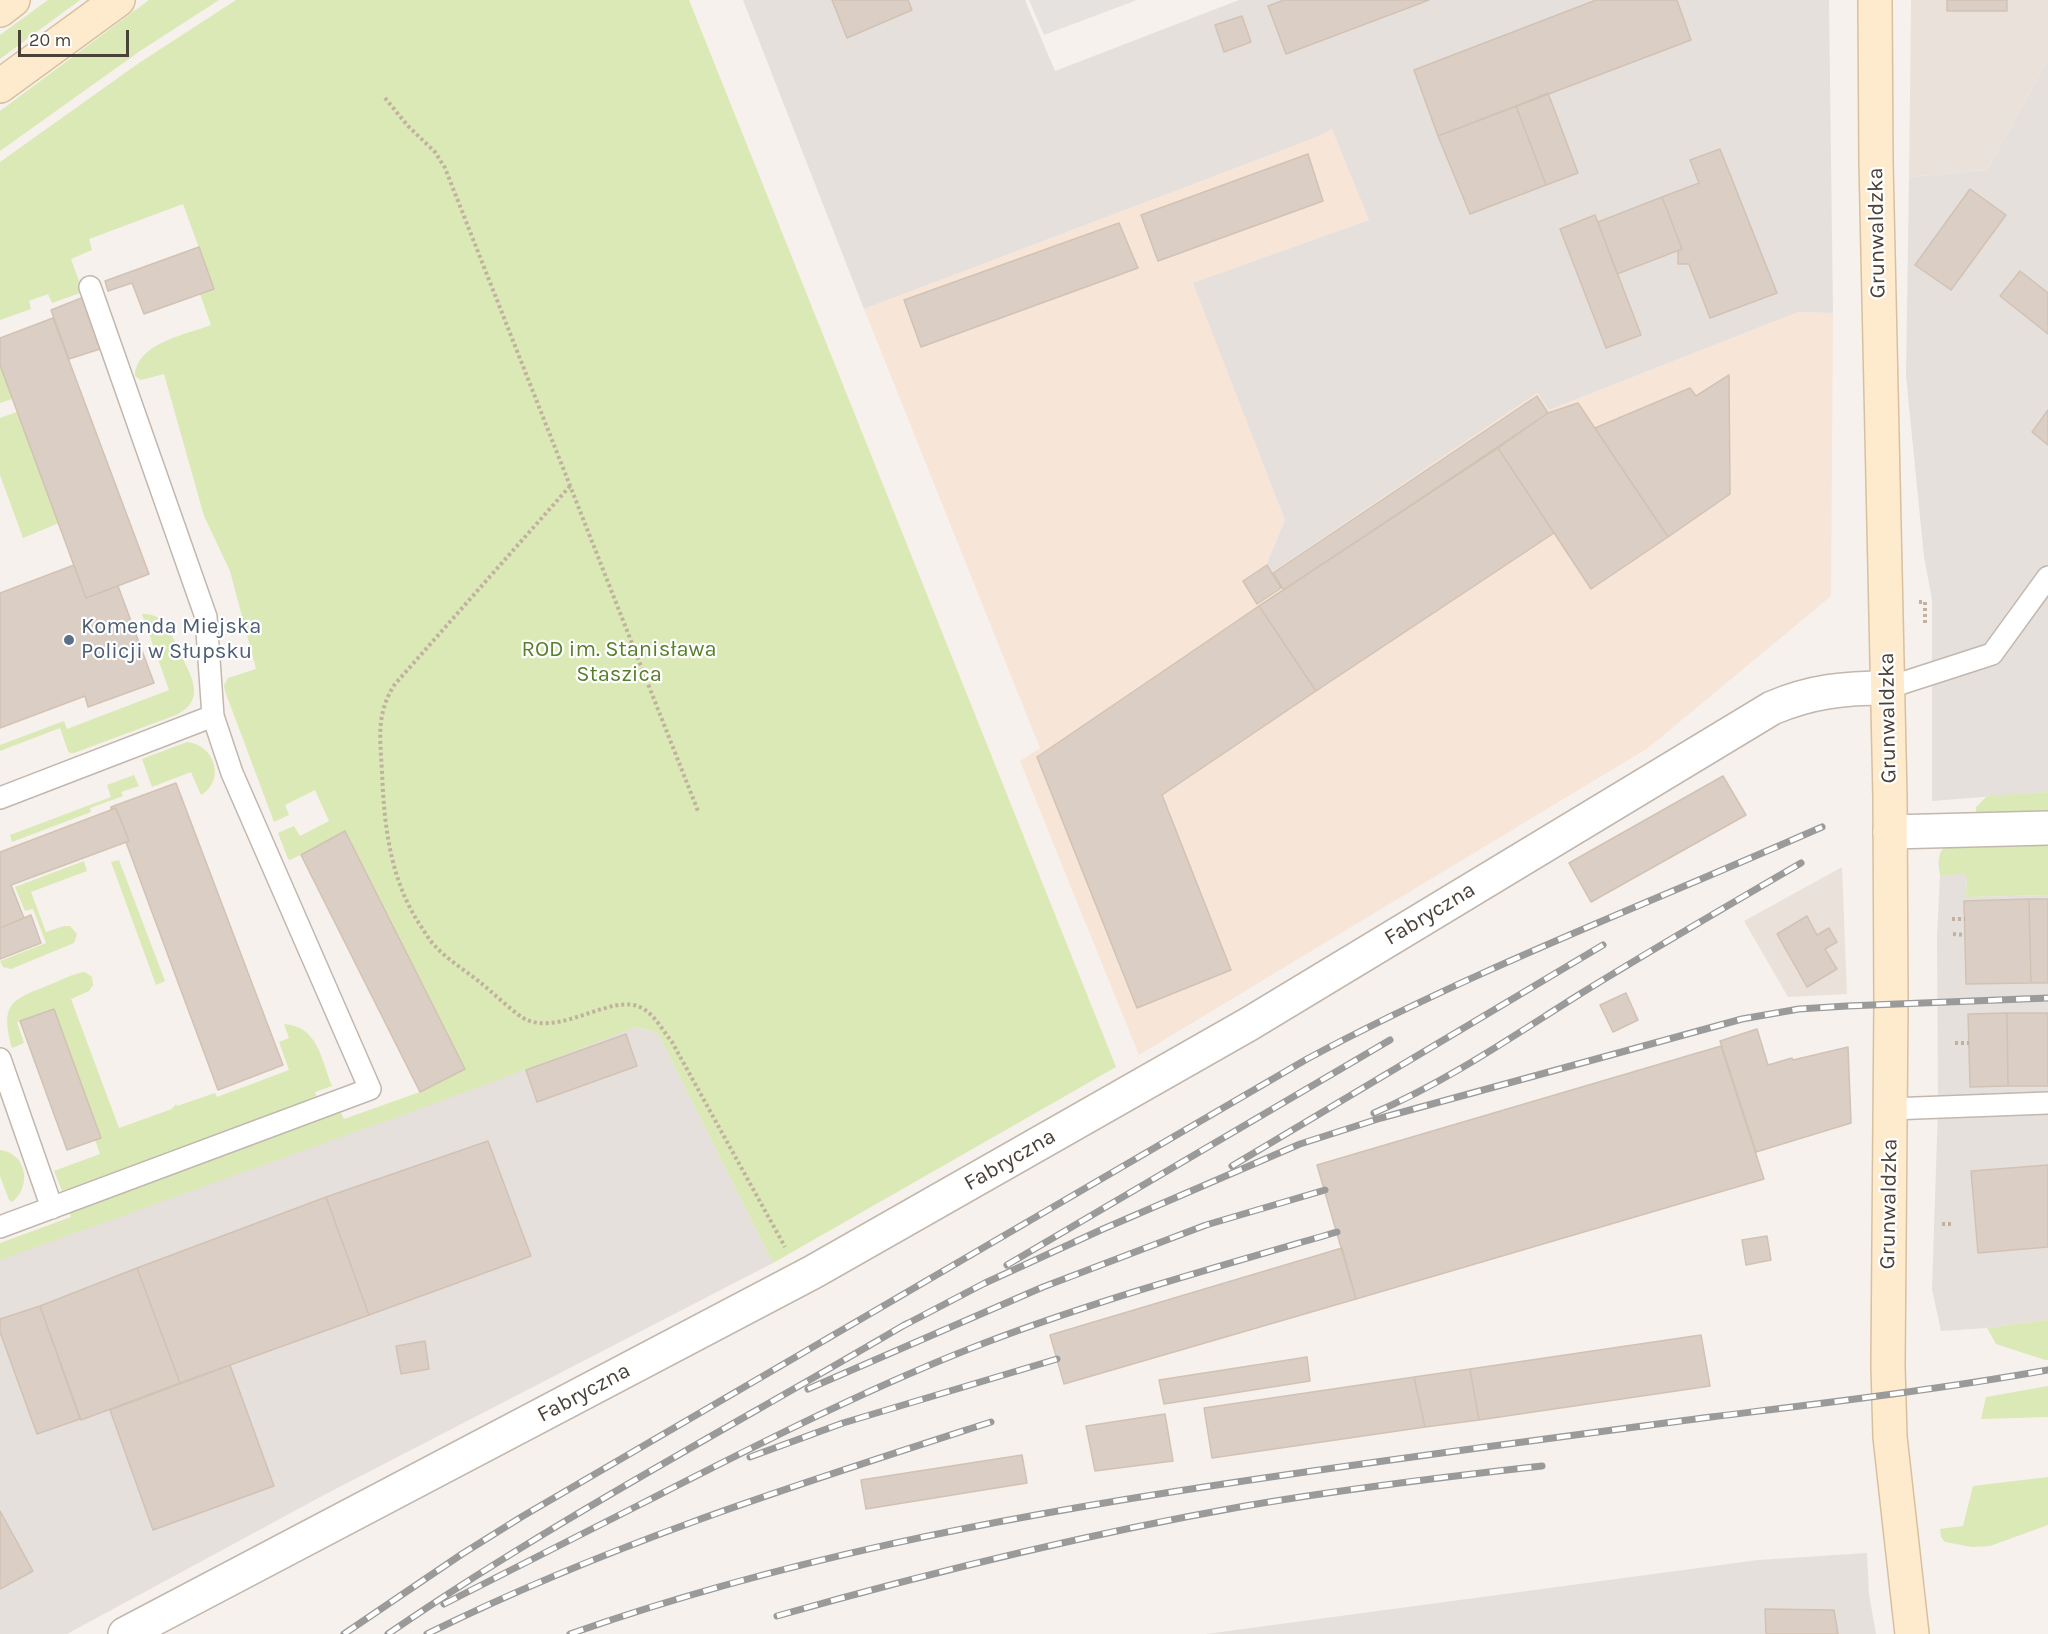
<!DOCTYPE html>
<meta charset="utf-8">
<style>
body{margin:0}
#map{position:relative;width:2048px;height:1634px;overflow:hidden;background:#f6f1ec;font-family:Karla,sans-serif}
canvas{display:block}
.scale{position:absolute;left:18px;top:30px;width:111px;height:27px;box-sizing:border-box;border:3px solid #4a4139;border-top:0;padding-left:8px;font-size:18px;line-height:21px;white-space:nowrap;color:#4a4139;-webkit-text-stroke:4px #fff;paint-order:stroke}
</style>
<div id="map">
<canvas width="2048" height="1634"></canvas>
<div class="scale">20 m</div>
</div>
<script>
const ctx = document.querySelector('canvas').getContext('2d');
ctx.lineJoin = 'round';
function paint(path, color) { ctx.fillStyle = color; ctx.fill(path, 'evenodd'); }
function trace(path, color, width, dash) { ctx.strokeStyle = color; ctx.lineWidth = width; ctx.lineCap = dash ? 'butt' : 'round'; ctx.setLineDash(dash || []); ctx.stroke(path); }
function drawText(font, color, halo, rows, align = 'center') {
  ctx.font = font + ' Karla,sans-serif'; ctx.lineWidth = 4.5; ctx.setLineDash([]); ctx.textBaseline = 'middle'; ctx.strokeStyle = halo; ctx.fillStyle = color; for (const [text, x, y, turn = 0] of rows) {
    ctx.save(); ctx.translate(x, y); ctx.rotate((+turn || 0) * Math.PI / 180); ctx.textAlign = isNaN(turn) ? turn : align; if (halo) ctx.strokeText(text, 0, 0); ctx.fillText(text, 0, 0); ctx.restore();
  }
}
const residential = new Path2D(`
 M1911 0H2048V59L1987 170 1909 177Z
 M1842 867 1847 994 1788 997 1744 921Z`);
const commercial = new Path2D(`
 M1332 128 1369 220 1194 283 1285 520 1267 563 1272 571 1537 393 1549 410 1798 312 1833 313 1831 596 1648 748 1139 1055 1020 761 1040 748 864 309 1312 139Z`);
const industrial = new Path2D(`
 M743 0H1025L1055 71 1239 0H1829L1833 313 1798 312 1549 410 1537 393 1272 572 1267 563 1285 520 1193 283 1369 220 1332 129 1312 139 864 309Z
 M2048 59V792L1932 801V600L1924 557 1906 376 1909 177 1987 170Z
 M1954 874H1964L1967 878 1966 897 2048 895V1320L1987 1328 1941 1331 1932 1289 1938 1107 1937 935 1940 875 1947 876Z
 M636 1027 658 1033 773 1263 324 1495 67 1634H0V1259Z
 M1867 1553 1869 1594 1876 1634H1206L1758 1560Z`);
const green = new Path2D(`
 M48 0H80L0 59V35Z
 M149 0H219L140 51 0 151V111Z
 M236 0H689L1116 1067 773 1263 658 1033 636 1027 480 1087 0 1260V1243L71 1217 69 1211 334 1112 336 1114 341 1113 344 1119 420 1092 465 1069 346 832 290 860 288 859 278 833 294 826 300 836 329 821 315 790 285 805 289 815 274 822 225 691 224 685 228 678 256 669 230 571 204 516 164 374 141 380 135 376C136 343 186 335 211 325L200 294 214 289 183 204 89 239 92 250 71 259 83 292 52 303 48 294 29 301 31 309 0 320V162L139 63Z
 M0 365 12 399 0 403Z
 M17 412 59 523 23 538 0 475V418Z
 M142 614C148 614 155 615 160 619 169 626 174 640 179 651 190 674 208 700 176 715L74 753H70L68 751 60 728 0 751V745L64 721 67 729 169 690Z
 M187 742C215 745 226 780 201 795L191 772 152 787 142 759Z
 M134 775 139 786 121 792 123 796 90 808 91 812 12 842 10 835 111 797 107 785Z
 M2048 792V814L1980 816 1976 813V807L1987 796Z
 M2048 842V895L1966 897 1967 879 1964 874C1955 874 1948 877 1940 875 1938 863 1937 854 1946 845Z
 M119 860 165 981 156 985 111 862Z
 M84 861 87 871 31 892 46 932 64 926H70L77 934 74 943 11 969 3 967 0 961 46 943 33 909 25 911 15 887Z
 M85 972 92 977 93 985 89 991 71 999 119 1128 172 1109 176 1104 177 1106 215 1093 217 1097 289 1070 279 1042 289 1038 284 1024C318 1026 321 1059 332 1086L315 1092 316 1096 306 1100 308 1105 69 1194 67 1189 62 1191 54 1171 100 1154 95 1140 101 1137 54 1010 17 1022 24 1043 12 1048C0 1003 11 1000 49 985 60 981 73 973 85 972Z
 M0 1150C27 1153 32 1187 12 1202L9 1200 0 1176Z
 M2048 1320V1360H2045L1996 1344 1987 1328Z
 M2048 1386V1417L1981 1419 1986 1397Z
 M2048 1477V1525L1990 1546 1972 1547 1945 1542 1941 1537 1940 1529 1963 1526 1973 1486Z`);
const parking = new Path2D(`
 M1029 0H1137L1044 35Z`);
const building = new Path2D(`
 M832 0H908L912 10 847 38Z
 M1284 0H1429L1286 54 1268 6Z
 M1596 0H1677L1691 40 1438 136 1414 70Z
 M1947 0H2007V11H1947Z
 M1242 16 1251 42 1224 52 1215 25Z
 M1548 93 1578 173 1546 185 1516 106Z
 M1516 106 1546 185 1470 214 1438 136Z
 M1720 149 1777 293 1710 318 1689 264H1678V251L1682 249 1662 197 1699 183 1690 160Z
 M1308 154 1323 201 1158 261 1141 215Z
 M1970 189 2006 215 1951 290 1915 265Z
 M1662 197 1682 249 1617 274 1598 222Z
 M1595 215 1641 335 1606 348 1560 229Z
 M1119 223 1138 268 921 347 904 300Z
 M199 247 214 289 144 314 132 283 108 291 105 281Z
 M2020 271 2048 293V334L2000 296Z
 M84 297 103 348 69 359 51 310Z
 M53 318 149 574 86 598 0 365V338Z
 M1729 375 1730 494 1668 537 1595 428 1690 388 1696 396Z
 M1537 396 1548 413 1284 590 1273 573Z
 M1578 403 1668 537 1591 589 1498 448 1548 413Z
 M2048 410V445L2032 432Z
 M1498 448 1554 533 1316 691 1259 606Z
 M74 565 86 598 118 586 154 683 88 707 85 696 0 728V593Z
 M1267 565 1281 588 1257 604 1243 581Z
 M1259 606 1316 691 1162 795 1231 970 1137 1008 1037 757Z
 M1723 776 1746 815 1591 902 1569 863Z
 M176 783 283 1065 218 1090 126 842 129 841 116 808 111 809V807Z
 M116 808 129 841 11 885 24 918 0 928V852Z
 M345 831 465 1069 420 1092 301 855Z
 M2029 899H2048V983H2031Z
 M2029 899 2031 983 1966 984 1964 901Z
 M31 915 41 943 0 959V928Z
 M1807 916 1817 935 1829 928 1837 942 1825 949 1837 969 1807 987 1777 934Z
 M1626 993 1638 1020 1613 1032 1600 1005Z
 M54 1009 101 1138 67 1150 20 1021Z
 M2007 1013H2048V1086H2008Z
 M2007 1013 2008 1086 1970 1087 1968 1014Z
 M1757 1029 1768 1065 1792 1058 1793 1060 1848 1047 1851 1123 1756 1152 1720 1041Z
 M626 1034 637 1066 537 1102 526 1070Z
 M1721 1046 1764 1179 1356 1299 1317 1165Z
 M488 1141 531 1256 369 1315 326 1197Z
 M2048 1165V1247L1978 1253 1971 1171Z
 M326 1197 369 1315 180 1383 137 1268Z
 M1767 1236 1771 1260 1746 1265 1742 1240Z
 M1342 1248 1356 1299 1064 1384 1050 1335Z
 M137 1268 180 1383 81 1420 40 1306Z
 M40 1306 80 1419 37 1434 0 1332V1319Z
 M1701 1335 1710 1386 1479 1420 1470 1369Z
 M425 1341 429 1369 401 1374 396 1346Z
 M1307 1357 1310 1381 1164 1404 1159 1380Z
 M230 1365 274 1486 153 1530 110 1410Z
 M1470 1369 1479 1420 1425 1427 1414 1377Z
 M1414 1377 1425 1427 1212 1458 1204 1408Z
 M1165 1414 1173 1461 1095 1471 1086 1426Z
 M1022 1455 1027 1483 866 1509 861 1480Z
 M0 1511 33 1571 0 1589Z
 M1765 1609 1834 1610 1838 1634H1766Z`);
const path = new Path2D(`
 M385 98 408 126 435 152 445 168 698 811
 M570 486 395 684C376 713 380 738 382 771 384 826 390 881 422 928 426 934 430 941 435 946 448 960 466 971 481 983 491 991 517 1016 527 1020 564 1035 613 992 642 1008 655 1015 663 1031 672 1042L785 1247
 M1919 602H1925V624
 M1952 919H1965
 M1953 934 1965 935
 M1955 1043H1969
 M1942 1224H1954`);
const lane = new Path2D(`
 M1887 688 1992 654 2048 577
 M0 798 213 716
 M0 1059 52 1208
 M1890 1109 2048 1103
 M0 1227 370 1089 232 773 213 716 206 617 90 287`);
const street = new Path2D(`
 M1890 832 2048 828
 M125 1634 813 1272 1249 1024 1772 708C1812 691 1845 688 1887 688`);
const secondary = new Path2D(`
 M1875 0 1876 161 1890 797 1891 1003 1888 1366 1890 1437 1912 1634
 M0 10 13 0
 M0 86 118 0`);
const rail = new Path2D(`
 M1374 1113C1448 1081 1513 1036 1580 994 1653 949 1727 906 1801 863
 M1232 1166 1603 945
 M1007 1265 1390 1040
 M899 1328 985 1283 1103 1229 1300 1144 1381 1118 1742 1019 1799 1009 1847 1006 2048 998
 M808 1389 1043 1287 1206 1225 1325 1190
 M750 1457 843 1423 1057 1359
 M639 1505C753 1447 867 1388 987 1342 1101 1299 1220 1266 1337 1232
 M444 1604 645 1502
 M777 1616C932 1572 1087 1534 1245 1506 1344 1489 1443 1477 1542 1466
 M344 1634 462 1554 523 1516 1307 1059C1473 970 1650 903 1822 827
 M388 1634C554 1520 733 1426 906 1324
 M427 1634C608 1544 799 1484 991 1422
 M570 1634C780 1560 998 1518 1217 1485 1382 1460 1546 1439 1711 1417 1824 1403 1936 1390 2048 1370`);
const markers = [
 [69,640,6,"#5c6f8a"]
];
const streetNames = [
 ["Grunwaldzka",1877,233,-91],
 ["Grunwaldzka",1888,718,-91],
 ["Fabryczna",1430,914,-31],
 ["Fabryczna",1010,1160,-30],
 ["Grunwaldzka",1889,1204,-89],
 ["Fabryczna",584,1393,-28]
];
const serviceNames = [
 ["Komenda Miejska",81,627],
 ["Policji w Słupsku",81,652]
];
const parkNames = [
 ["ROD im. Stanisława",619,650],
 ["Staszica",619,675]
];
paint(residential, '#eae2da');
paint(commercial, '#f7e5d8');
paint(industrial, '#e6e0dd');
paint(green, '#dae9b5');
paint(parking, '#e5e2e0');
paint(building, '#dbcec4');
trace(building, '#d2c2b4', 1.5);
trace(lane, '#c2b7ae', 24);
trace(street, '#c2b7ae', 36);
trace(secondary, '#d8c09e', 36);
trace(path, '#c3b19f', 4, [3, 3]);
trace(lane, '#fff', 21);
trace(street, '#fff', 33);
trace(secondary, '#feebcd', 33);
trace(rail, '#9a9a9a', 7);
trace(rail, '#fff', 4.5, [14]);
for (const [x, y, r, color] of markers) { const dot = new Path2D(); dot.arc(x, y, r, 0, 2 * Math.PI); ctx.fillStyle = color; ctx.fill(dot); trace(dot, '#fff', 2); }
drawText('22px', '#4a4139', '#fff', streetNames);
drawText('22px', '#4e5e75', '#fff', serviceNames, 'left');
drawText('22px', '#577e2b', '#fff', parkNames);
</script>
